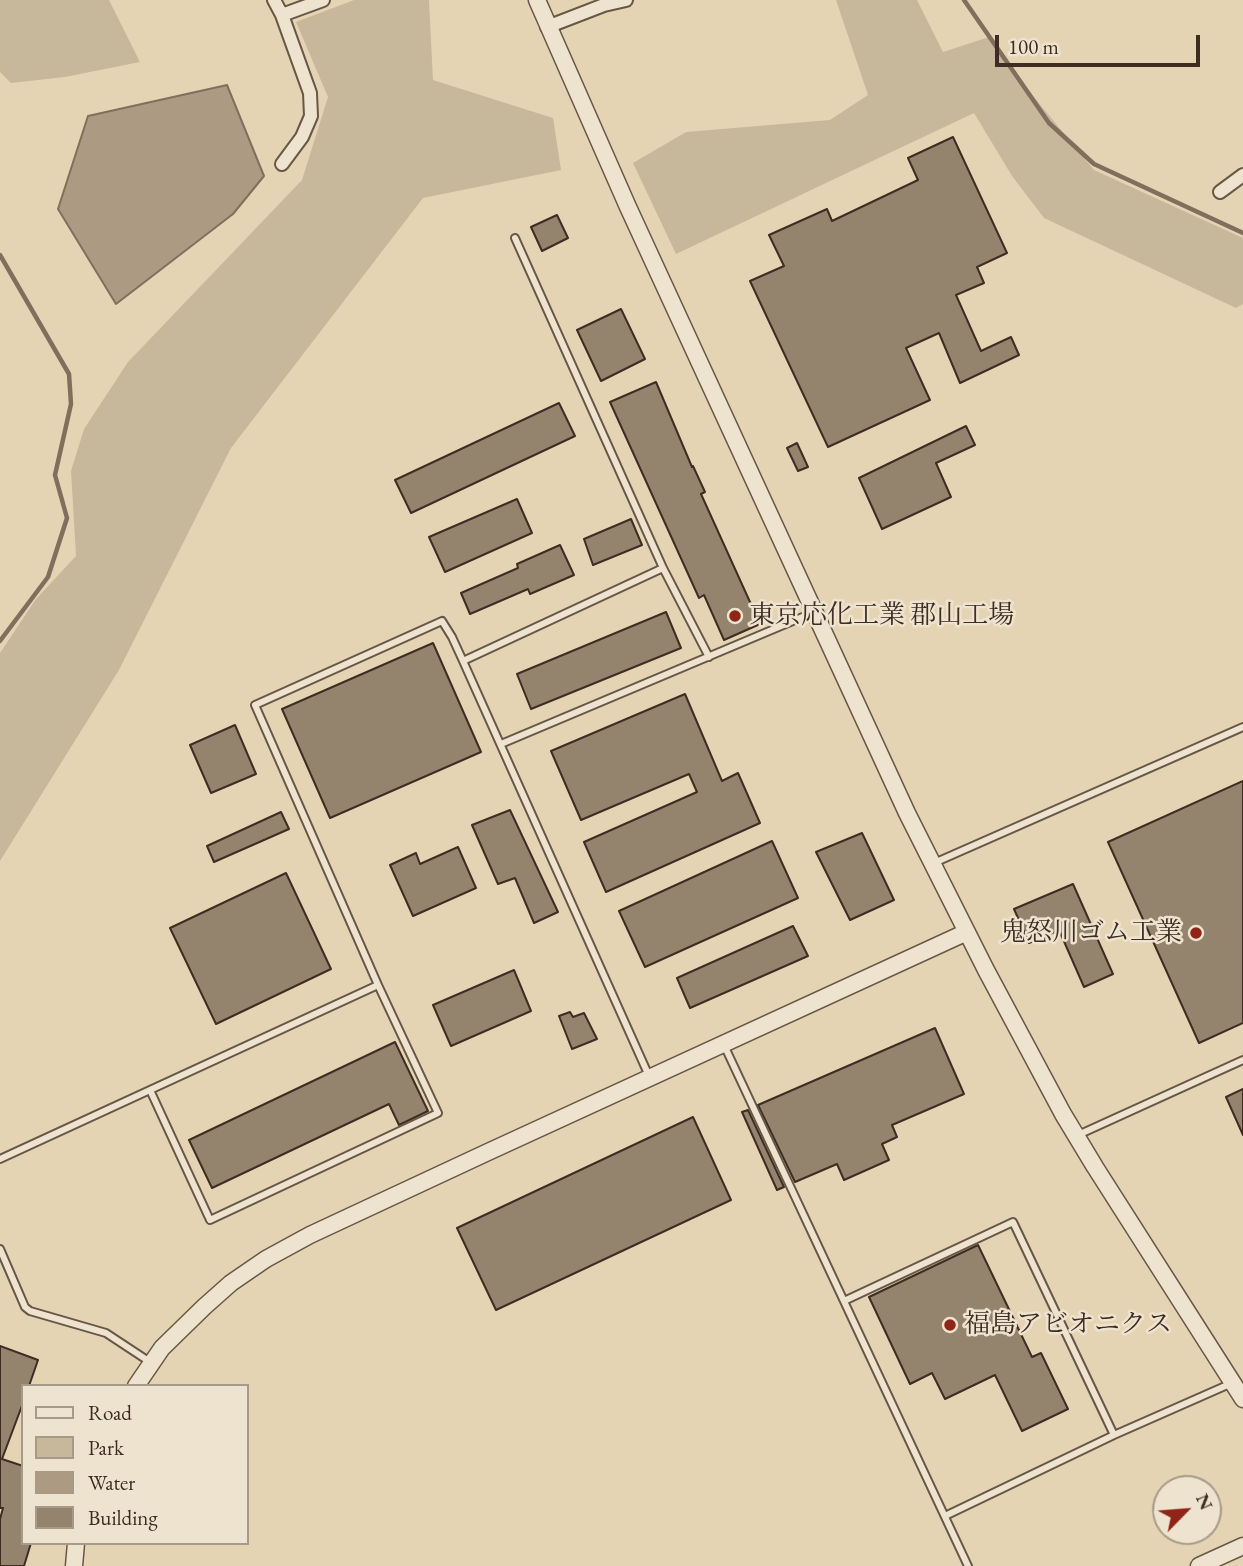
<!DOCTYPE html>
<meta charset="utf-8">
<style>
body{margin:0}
#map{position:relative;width:1243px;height:1566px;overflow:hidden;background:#e5d4b4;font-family:"EB Garamond",serif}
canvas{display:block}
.legend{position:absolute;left:21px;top:1384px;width:228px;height:161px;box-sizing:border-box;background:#eee3ce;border:2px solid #a79a89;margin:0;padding:9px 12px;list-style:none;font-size:21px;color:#3d2d22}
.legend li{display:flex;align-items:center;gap:14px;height:35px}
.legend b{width:35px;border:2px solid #a79a89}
.north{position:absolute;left:1152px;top:1475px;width:70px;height:70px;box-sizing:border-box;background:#eee3ce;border:2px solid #a79a89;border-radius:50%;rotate:65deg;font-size:19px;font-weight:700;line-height:28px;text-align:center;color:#3d2d22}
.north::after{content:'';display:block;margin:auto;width:24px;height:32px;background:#8f2418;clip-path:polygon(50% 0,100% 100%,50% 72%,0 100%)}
.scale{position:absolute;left:995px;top:35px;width:205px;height:32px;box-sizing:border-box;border:4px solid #3d2d22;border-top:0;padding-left:9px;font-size:21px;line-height:24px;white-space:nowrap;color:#3d2d22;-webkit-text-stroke:5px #eee3ce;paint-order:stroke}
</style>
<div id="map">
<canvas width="1243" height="1566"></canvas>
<ul class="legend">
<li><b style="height:9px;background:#eee3ce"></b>Road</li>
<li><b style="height:19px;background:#c8b89b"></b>Park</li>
<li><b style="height:19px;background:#ac9b82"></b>Water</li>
<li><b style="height:19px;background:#94846e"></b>Building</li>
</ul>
<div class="north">N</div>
<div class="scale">100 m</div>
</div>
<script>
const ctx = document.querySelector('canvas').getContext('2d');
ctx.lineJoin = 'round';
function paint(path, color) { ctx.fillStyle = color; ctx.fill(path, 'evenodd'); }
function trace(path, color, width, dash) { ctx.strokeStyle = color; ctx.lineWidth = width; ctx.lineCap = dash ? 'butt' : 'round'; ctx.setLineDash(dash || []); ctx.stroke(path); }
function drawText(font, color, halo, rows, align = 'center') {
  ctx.font = font + ' "EB Garamond","Noto Serif JP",serif'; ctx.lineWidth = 5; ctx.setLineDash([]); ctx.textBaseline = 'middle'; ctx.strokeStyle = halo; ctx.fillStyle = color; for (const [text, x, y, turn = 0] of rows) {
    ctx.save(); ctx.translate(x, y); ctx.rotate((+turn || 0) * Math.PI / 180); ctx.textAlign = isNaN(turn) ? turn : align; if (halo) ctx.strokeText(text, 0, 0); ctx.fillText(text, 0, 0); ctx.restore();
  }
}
const green = new Path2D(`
 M0 0H109L140 62 65 77 11 83 0 72Z
 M354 0H429L433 80 553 118 561 170 423 198 231 448 119 670 0 861V653L36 599 76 556 71 471 84 429 128 362 302 180 328 97 296 22Z
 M836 0H917L943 52 989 37 1010 68 1094 170 1243 238V304L1236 308 1044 218 1012 176 974 113 676 254 633 163 686 132 830 120 868 95Z`);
const water = new Path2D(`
 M227 85 264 176 233 214 116 304 58 209 88 116Z`);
const stream = new Path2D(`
 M964 0 1049 123 1094 164 1243 233
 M0 255 69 374 71 404 55 475 67 518 48 577 0 641`);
const building = new Path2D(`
 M953 137 1007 253 977 267 984 283 956 295 981 351 1011 337 1019 355 960 383 939 333 906 348 930 400 828 447 750 281 784 266 769 235 827 209 832 221 918 180 908 158Z
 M557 215 568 238 542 251 531 227Z
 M621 309 645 359 601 381 577 330Z
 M656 382 692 467 693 466 705 492 701 494 760 624 724 640 704 595 699 598 610 402Z
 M559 403 575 436 411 513 395 480Z
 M966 426 975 445 936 463 951 497 882 529 859 478Z
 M797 443 808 467 798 471 787 448Z
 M517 499 532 533 445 572 429 537Z
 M631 519 642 545 593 565 584 539Z
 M560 545 574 575 530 594 528 589 470 614 461 593 518 568 517 564Z
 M666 612 681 648 531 709 517 674Z
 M433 643 481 752 330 818 282 709Z
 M685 694 722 781 738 773 760 823 606 892 584 842 697 792 689 774 581 820 551 751Z
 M235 725 256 774 211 793 190 745Z
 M1243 781V1023L1199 1043 1108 842Z
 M510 810 558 912 534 923 515 878 498 884 472 825Z
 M281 812 289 829 214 862 207 846Z
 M862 833 894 900 850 920 816 852Z
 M772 841 798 898 645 967 619 911Z
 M458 847 476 888 413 916 390 865 416 853 420 864Z
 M286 873 331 969 216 1024 170 928Z
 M1073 884 1113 974 1084 987 1059 930 1029 943 1014 909Z
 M793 926 808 956 690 1008 677 978Z
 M514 970 531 1011 451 1046 433 1005Z
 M570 1012 573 1017 584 1013 597 1039 572 1049 559 1016Z
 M935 1028 964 1094 892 1125 897 1137 882 1144 889 1160 844 1180 837 1164 795 1182 758 1105Z
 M395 1042 428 1111 399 1125 389 1104 212 1188 189 1140Z
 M1243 1089V1135L1226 1097Z
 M748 1110 784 1187 777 1190 742 1112Z
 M693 1117 731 1200 496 1310 457 1228Z
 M978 1245 1032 1357 1041 1353 1068 1409 1022 1431 995 1375 945 1399 932 1373 910 1384 869 1297Z
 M0 1346 38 1360 29 1386H23V1403L2 1459 23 1466V1543H31L24 1566H0V1519L3 1508H0Z`);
const service = new Path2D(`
 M515 238 663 568 709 657
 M501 744 812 613
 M934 863 1243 727
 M724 1045 968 1566
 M649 1076 463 661 663 568
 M150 1090 210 1220 438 1113 378 985 255 705 442 621 452 637 463 661
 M1078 1135 1243 1060
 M0 1159 378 985
 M0 1249 25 1307 30 1311 106 1333 150 1362
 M844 1301 1013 1222 1114 1435
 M945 1516 1114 1435 1232 1383`);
const minor = new Path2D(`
 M274 0 282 15 310 93 311 116 302 137 282 164
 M282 15 323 0
 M547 27 604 5 626 0
 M1220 192 1243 175`);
const tertiary = new Path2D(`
 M537 0 628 207 907 813 986 970 1063 1114 1095 1167 1243 1399
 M136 1386 162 1348 204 1307 231 1283 266 1259 310 1235 488 1152 967 932
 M74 1566 76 1543
 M1199 1566 1243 1546`);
const markers = [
 [735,616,7,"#8f2418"],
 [1196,933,7,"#8f2418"],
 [950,1325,7,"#8f2418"]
];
const poiNames = [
 ["東京応化工業 郡山工場",749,616],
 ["鬼怒川ゴム工業",1182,933,"right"],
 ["福島アビオニクス",964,1325]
];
paint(green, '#c8b89b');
paint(water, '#ac9b82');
trace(water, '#806f5c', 2);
trace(stream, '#806f5c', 4.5);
paint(building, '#94846e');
trace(building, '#3d2d22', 2);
trace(service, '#675746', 10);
trace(minor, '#675746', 16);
trace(tertiary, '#675746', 19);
trace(service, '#eee3ce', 6);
trace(minor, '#eee3ce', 12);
trace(tertiary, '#eee3ce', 16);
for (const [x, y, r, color] of markers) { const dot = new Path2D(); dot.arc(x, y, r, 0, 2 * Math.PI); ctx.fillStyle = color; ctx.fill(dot); trace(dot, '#eee3ce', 2.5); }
drawText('26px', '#3d2d22', '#eee3ce', poiNames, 'left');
</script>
